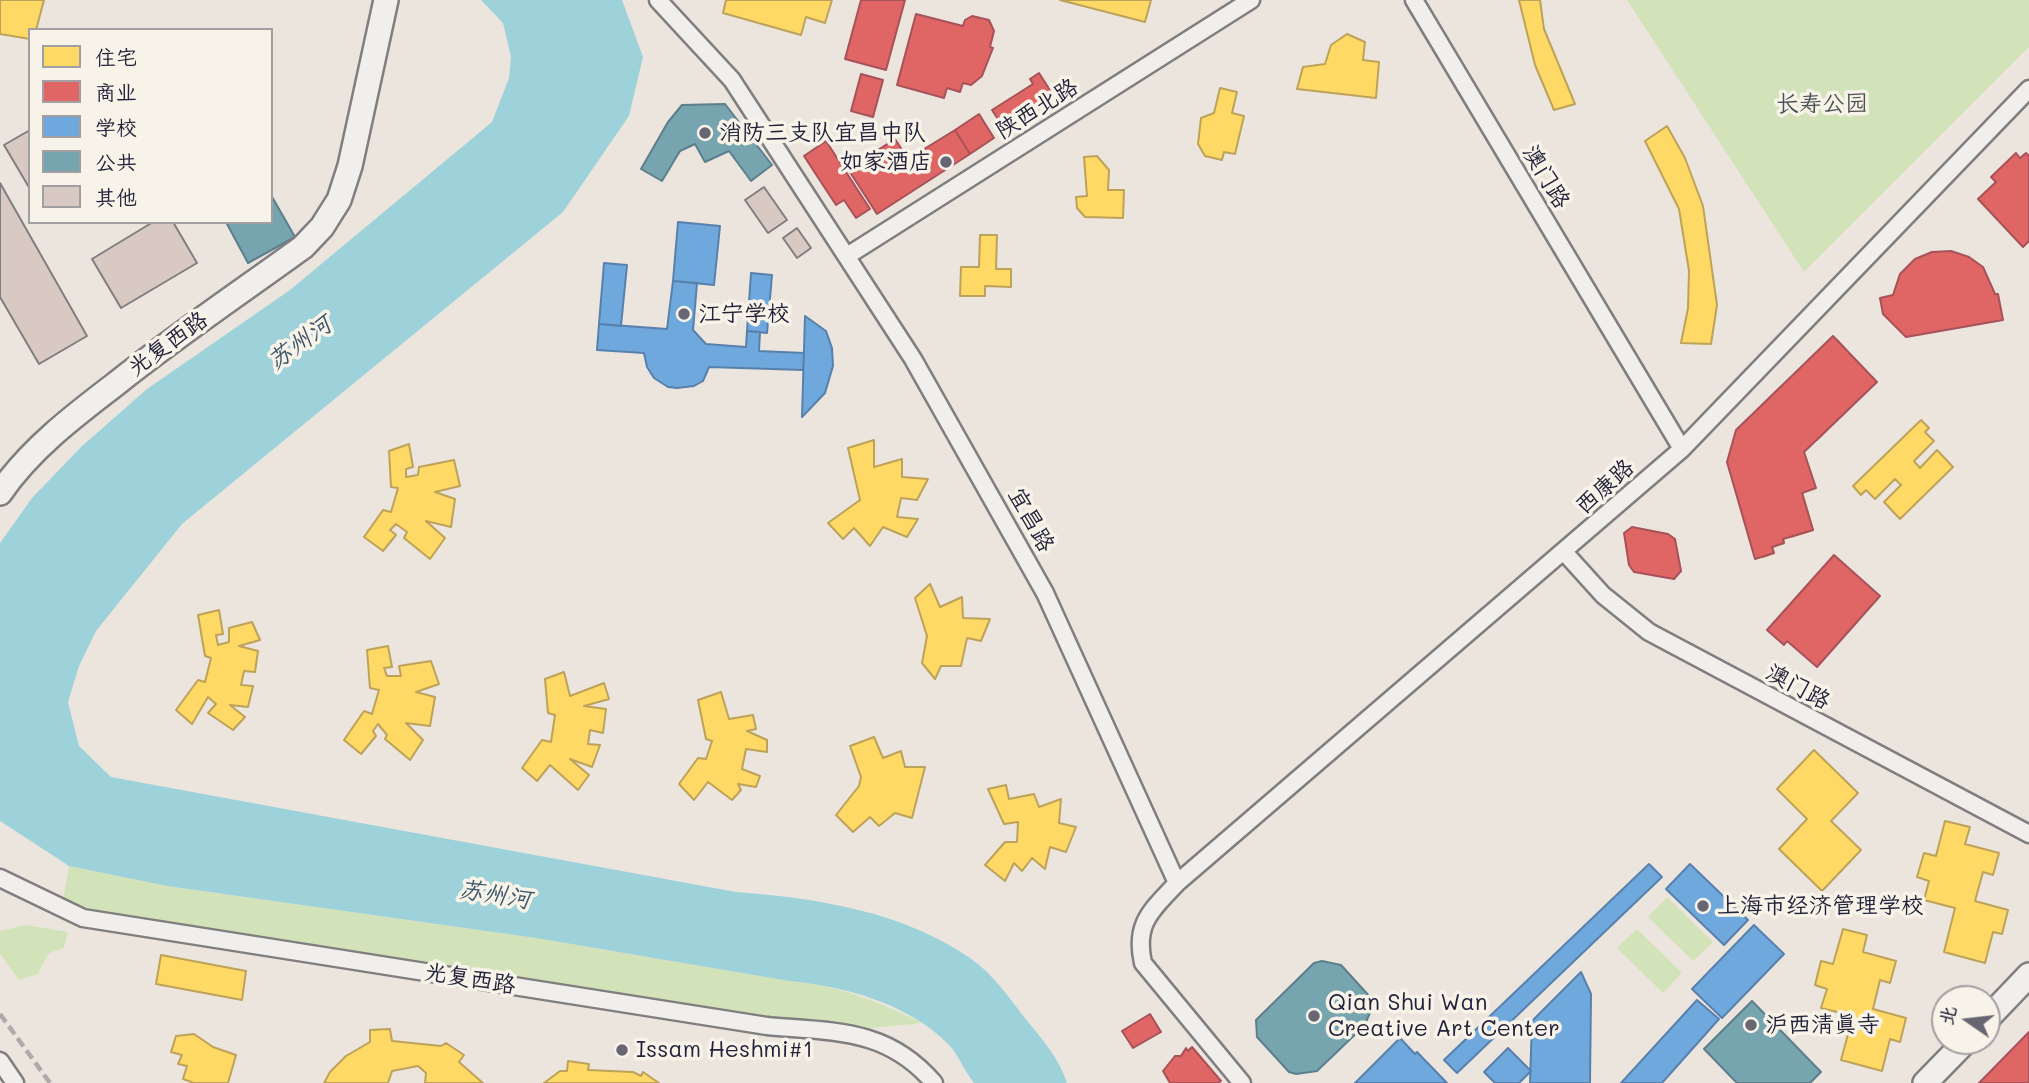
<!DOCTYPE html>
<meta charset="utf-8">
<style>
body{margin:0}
#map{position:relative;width:2029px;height:1083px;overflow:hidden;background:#ece5de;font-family:Mali,"LXGW WenKai TC",sans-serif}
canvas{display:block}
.legend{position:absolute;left:28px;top:28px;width:245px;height:196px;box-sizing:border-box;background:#f7f3e8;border:2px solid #a29fa3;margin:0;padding:9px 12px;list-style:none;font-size:21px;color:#22223b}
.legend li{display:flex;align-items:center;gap:14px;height:35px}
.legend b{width:35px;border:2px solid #a29fa3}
.north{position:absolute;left:1931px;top:985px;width:70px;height:70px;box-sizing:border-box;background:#f7f3e8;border:2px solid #a29fa3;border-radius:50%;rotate:284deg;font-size:19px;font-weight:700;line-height:28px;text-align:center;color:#22223b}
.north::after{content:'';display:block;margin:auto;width:24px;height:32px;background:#696674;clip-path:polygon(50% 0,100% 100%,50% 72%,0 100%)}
</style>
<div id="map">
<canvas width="2029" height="1083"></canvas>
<ul class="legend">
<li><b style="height:19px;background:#ffd966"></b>住宅</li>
<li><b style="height:19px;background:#e06666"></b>商业</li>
<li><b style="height:19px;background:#6fa8dc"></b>学校</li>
<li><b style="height:19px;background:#76a5af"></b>公共</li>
<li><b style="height:19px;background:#d8cac3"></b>其他</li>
</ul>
<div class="north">北</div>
</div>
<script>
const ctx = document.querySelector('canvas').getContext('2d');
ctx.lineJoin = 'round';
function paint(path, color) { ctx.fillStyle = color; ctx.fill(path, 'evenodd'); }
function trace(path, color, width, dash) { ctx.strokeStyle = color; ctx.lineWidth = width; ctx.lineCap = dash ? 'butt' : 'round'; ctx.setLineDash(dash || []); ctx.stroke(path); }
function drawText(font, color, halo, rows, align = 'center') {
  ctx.font = font + ' Mali,"LXGW WenKai TC",sans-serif'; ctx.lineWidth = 7; ctx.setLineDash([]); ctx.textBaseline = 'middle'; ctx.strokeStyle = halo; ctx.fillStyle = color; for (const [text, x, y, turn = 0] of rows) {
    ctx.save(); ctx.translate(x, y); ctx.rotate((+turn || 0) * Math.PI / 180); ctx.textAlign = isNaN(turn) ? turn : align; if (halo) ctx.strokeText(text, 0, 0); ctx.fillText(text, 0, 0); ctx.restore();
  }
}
const green = new Path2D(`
 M1627 0H2029V47L1804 272Z
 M69 866 167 886 536 938 789 981C843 986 875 1001 923 1023L842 1031 62 906Z
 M1667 897 1713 942 1693 961 1648 917Z
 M26 925 68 932 64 948 49 953 38 974 19 980 0 954V931Z
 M1637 929 1682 973 1663 993 1617 948Z`);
const water = new Path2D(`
 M481 0H622L643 57 629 116 563 212 182 524 96 631 79 666 68 702 79 746 111 777 736 892C816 898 902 911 970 958 992 973 1008 996 1024 1017 1042 1039 1058 1056 1067 1083H974C964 1071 958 1053 947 1043 907 1003 843 986 789 981L536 938 167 886 69 866 0 821V543L32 498 81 447 147 389 290 290 492 122 509 78 511 57 503 23Z`);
const homes = new Path2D(`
 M0 0H44L36 30H30V39L0 34Z
 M726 0H832L825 23 806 17 801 35 723 13Z
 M1060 0H1151L1145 22Z
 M1519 0H1540L1544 29 1575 104 1554 110 1535 65Z
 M1347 34 1365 42 1363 60 1379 62 1376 98 1297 89 1303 67 1325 64 1331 45Z
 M1220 88 1237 92 1232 113 1244 116 1235 154 1224 152 1222 160 1205 156 1198 144 1201 118 1214 113Z
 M1667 126 1685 158 1703 206 1717 305 1711 344 1681 343 1688 308 1689 271 1679 209 1645 141Z
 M1097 156 1109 170 1108 190H1124L1123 218 1085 217 1077 208 1076 197 1087 196 1084 157Z
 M980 235H997L996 269H1011V287L985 286V296H960L961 267H979Z
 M1838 341 1846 350 1842 353 1851 363 1830 383 1836 389 1854 372 1870 388 1817 440 1801 424 1818 407 1812 401 1791 421 1782 411 1778 416 1770 407Z
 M1921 420 1929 428 1925 432 1934 441 1914 461 1920 468 1937 450 1953 467 1900 519 1884 502 1901 485 1895 479 1875 499 1866 490 1861 495 1853 486Z
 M874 440V467L902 459V477L928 479 917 500 901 498 897 517 918 519 907 537 883 527 870 546 854 528 843 539 828 523 860 500 848 448Z
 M409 444 413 467 406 469V477L418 475 419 467 454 460 460 486 435 492 455 499 451 527 426 521 445 538 430 559 404 538 407 532 396 524 390 530 396 535 383 551 364 537 383 510 391 512 398 488 391 487 389 451Z
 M1792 458 1813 530 1791 537 1784 513 1776 516 1784 543 1772 547 1774 553 1763 557 1735 466 1746 463 1748 468 1760 464 1768 492 1777 489 1770 465Z
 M930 584 940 607 962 597 963 618 990 619 981 641 967 638 961 666H941L935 679 922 663 927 636 915 598Z
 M219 610 223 634 216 635 218 645 229 642V628L252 622 260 640 239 646 258 651 255 672 244 671 241 685 253 686 248 707 230 705 245 717 233 730 208 713 216 704 208 697 192 724 176 710 198 680 205 682 211 658 205 656 198 615Z
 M388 646 392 667 384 668 387 676H401L399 666 431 661 439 684 416 692 435 697 430 726 406 723 423 740 410 760 385 739 387 735 378 724 373 731 376 736 361 754 344 740 364 711 372 714 379 690 370 688 367 650Z
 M564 672 570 696 604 683 609 699 584 706 606 709 603 733 590 730 588 744 600 745 592 767 570 759 589 775 578 790 550 765 537 781 522 768 542 740 551 742 555 715 548 713 545 679Z
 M721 692 729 719 753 715 756 729 747 731 767 740V752L746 749 742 769 760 776 756 787 738 784 741 790 732 800 708 782 694 800 679 784 698 758 706 759 712 741 706 739 698 700Z
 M874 737 883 758 901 751 905 767H925L912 818 895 813 879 826 870 817 853 832 836 815 859 786 861 777 850 746Z
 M1814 750 1858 793 1831 821 1861 850 1822 891 1779 849 1807 819 1777 789Z
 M1006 785 1009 799 1034 794 1039 807 1061 799 1059 823 1076 827 1066 852 1050 847 1045 869 1032 858 1022 871 1014 863 1005 881 985 865 1005 842H1017L1018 822 1004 824 988 789Z
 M1945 821 1970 827 1965 844 1999 853 1993 875 1983 872 1975 901 2008 910 2002 934 1993 932 1985 963 1944 952 1955 908 1924 900 1929 881 1917 877 1924 853 1936 856Z
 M1843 929 1867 935 1863 952 1896 961 1890 983 1880 980 1873 1009 1906 1018 1900 1042 1890 1039 1882 1071 1841 1060 1853 1016 1821 1008 1827 989 1815 985 1821 961 1833 964Z
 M161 955 246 971 242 1000 156 984Z
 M390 1029 392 1041 441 1046 446 1043 464 1055 459 1062 483 1083H425L426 1073 418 1066 392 1071 388 1083H324L330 1072 346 1056 370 1042V1030Z
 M194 1034 213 1047 236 1055 228 1083H194L183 1079 187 1066 178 1064 182 1055 171 1052 176 1036Z
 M568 1061 589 1064 588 1070 633 1072 641 1076 643 1072 659 1083H544L560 1071H567Z`);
const shops = new Path2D(`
 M861 0H905L886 70 845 59Z
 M916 14 963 26 965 20 972 16 989 20 994 31 990 47 993 48 982 76 971 85 963 83 960 92 947 88 944 98 897 85Z
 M1039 73 1055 98 1005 130 992 110 1033 84 1030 79Z
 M861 74 883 80 873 117 851 111Z
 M979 114 994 138 970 154 955 130Z
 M955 130 970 154 877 214 848 169 895 139 908 159Z
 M826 141 870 209 856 218 844 200 836 205 804 156Z
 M2016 153 2020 158 2026 153 2029 156V241L2023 247 1978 199 1996 182 1991 177Z
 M1951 251 1969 257 1983 267 1995 294H1998L2003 320 1906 337 1883 314 1880 298 1893 295 1900 274 1915 259 1932 252Z
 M1833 336 1877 382 1804 452 1816 488 1802 493 1813 530 1783 539 1784 543 1772 547 1774 553 1755 559 1727 462 1736 430Z
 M1632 527 1668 534 1675 539 1681 571 1674 579 1634 572 1629 565 1624 533Z
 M1834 555 1880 596 1817 667 1787 641 1784 645 1767 630Z
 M1150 1014 1161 1032 1133 1048 1122 1031Z
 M2029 1032V1083H1979Z
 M1192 1047 1221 1081 1218 1083H1170L1163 1071 1175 1056H1181L1186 1048 1188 1051Z`);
const schools = new Path2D(`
 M678 222 720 226 714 285 673 281Z
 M604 263 627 265 621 326 599 324Z
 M751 273 772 275 767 333 747 331Z
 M673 281 697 283 693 330 706 344 746 347 747 331 760 332 759 351 804 353 803 370 709 367 703 381 694 386 677 388 668 387 654 378 647 367 644 353 597 350 599 324 667 329Z
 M805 316 826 331 832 348 833 366 825 393 802 417Z
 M1649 864 1662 877 1457 1073 1444 1060Z
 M1690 864 1748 920 1724 945 1666 889Z
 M1754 925 1784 954 1722 1018 1692 989Z
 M1581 972 1591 994 1590 1083H1530L1532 1021Z
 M1697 1000 1719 1019 1662 1083H1621Z
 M1400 1038 1415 1054 1417 1052 1447 1083H1355Z
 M1508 1048 1531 1071 1519 1083H1495L1484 1072Z`);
const public = new Path2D(`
 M725 104 772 165 751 181 729 151 705 162 695 144 680 151 662 181 641 169 668 122 682 105Z
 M271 195 295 237 248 263 226 222H271Z
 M1322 961 1341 965 1371 998V1011L1364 1026 1317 1071 1296 1074 1289 1072 1257 1037 1256 1020 1314 963Z
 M1752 1001 1821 1072 1810 1083H1737L1704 1049Z`);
const building = new Path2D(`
 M30 130V189L4 145Z
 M0 183 87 336 39 364 0 297Z
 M764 187 787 220 768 233 745 200Z
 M153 222H173L197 263 121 308 92 259Z
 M797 228 811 248 797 258 783 238Z`);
const street = new Path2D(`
 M658 0 732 80 913 359 1045 593 1177 883
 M1414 0 1682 449
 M847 256 1251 0
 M1565 553 1603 595 1649 632 2029 834
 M0 878 83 918 767 1026C834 1032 887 1028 934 1083
 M0 1061 15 1083
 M1242 1083 1143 963C1134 923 1152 910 1177 883L1682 449 2029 89`);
const secondary = new Path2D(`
 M0 493C30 449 75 415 117 383 177 335 241 292 303 247L322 227 339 200 350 166 386 0
 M1987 1019 2029 975
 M1925 1083 1966 1041`);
const rail = new Path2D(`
 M0 1014 50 1083`);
const markers = [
 [705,133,7,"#696674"],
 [946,162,7,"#696674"],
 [684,314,7,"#696674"],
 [1703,906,7,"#696674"],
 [1314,1016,7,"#696674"],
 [1751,1025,7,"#696674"],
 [622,1050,7,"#696674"]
];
const parkNames = [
 ["长寿公园",1822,104]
];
const streetNames = [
 ["陕西北路",1037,109,-32],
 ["澳门路",1546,177,59],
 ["光复西路",168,344,-36],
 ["西康路",1605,487,-42],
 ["宜昌路",1031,520,61],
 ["澳门路",1798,687,28],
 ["光复西路",470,979,9]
];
const poiNames = [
 ["消防三支队宜昌中队",719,133],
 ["如家酒店",932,162,"right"],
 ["江宁学校",698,314],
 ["上海市经济管理学校",1717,906],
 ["Qian Shui Wan",1328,1003],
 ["Creative Art Center",1328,1029],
 ["沪西清真寺",1765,1025],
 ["Issam Heshmi#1",636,1050]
];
const waterNames = [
 ["苏州河",300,343,-36],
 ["苏州河",495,895,9]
];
paint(green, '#d3e3b9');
paint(water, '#9ed2db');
paint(homes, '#ffd966');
trace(homes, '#bda259', 2);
paint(shops, '#e06666');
trace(shops, '#a75259', 2);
paint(schools, '#6fa8dc');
trace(schools, '#5880ac', 2);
paint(public, '#76a5af');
trace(public, '#5d7e8c', 2);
paint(building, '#d8cac3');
trace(building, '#817e80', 2);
trace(street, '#817e80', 21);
trace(secondary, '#817e80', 28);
trace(street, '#f1efeb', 16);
trace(secondary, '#f1efeb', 23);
trace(rail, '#acaaab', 4.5, [10, 5]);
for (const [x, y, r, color] of markers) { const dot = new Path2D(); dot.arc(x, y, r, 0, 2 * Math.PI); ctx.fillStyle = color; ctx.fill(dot); trace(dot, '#f7f3e8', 2.5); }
drawText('23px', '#495253', '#f7f3e8', parkNames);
drawText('23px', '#22223b', '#f7f3e8', streetNames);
drawText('23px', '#22223b', '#f7f3e8', poiNames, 'left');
drawText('italic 24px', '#3d546b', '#f7f3e8', waterNames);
</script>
